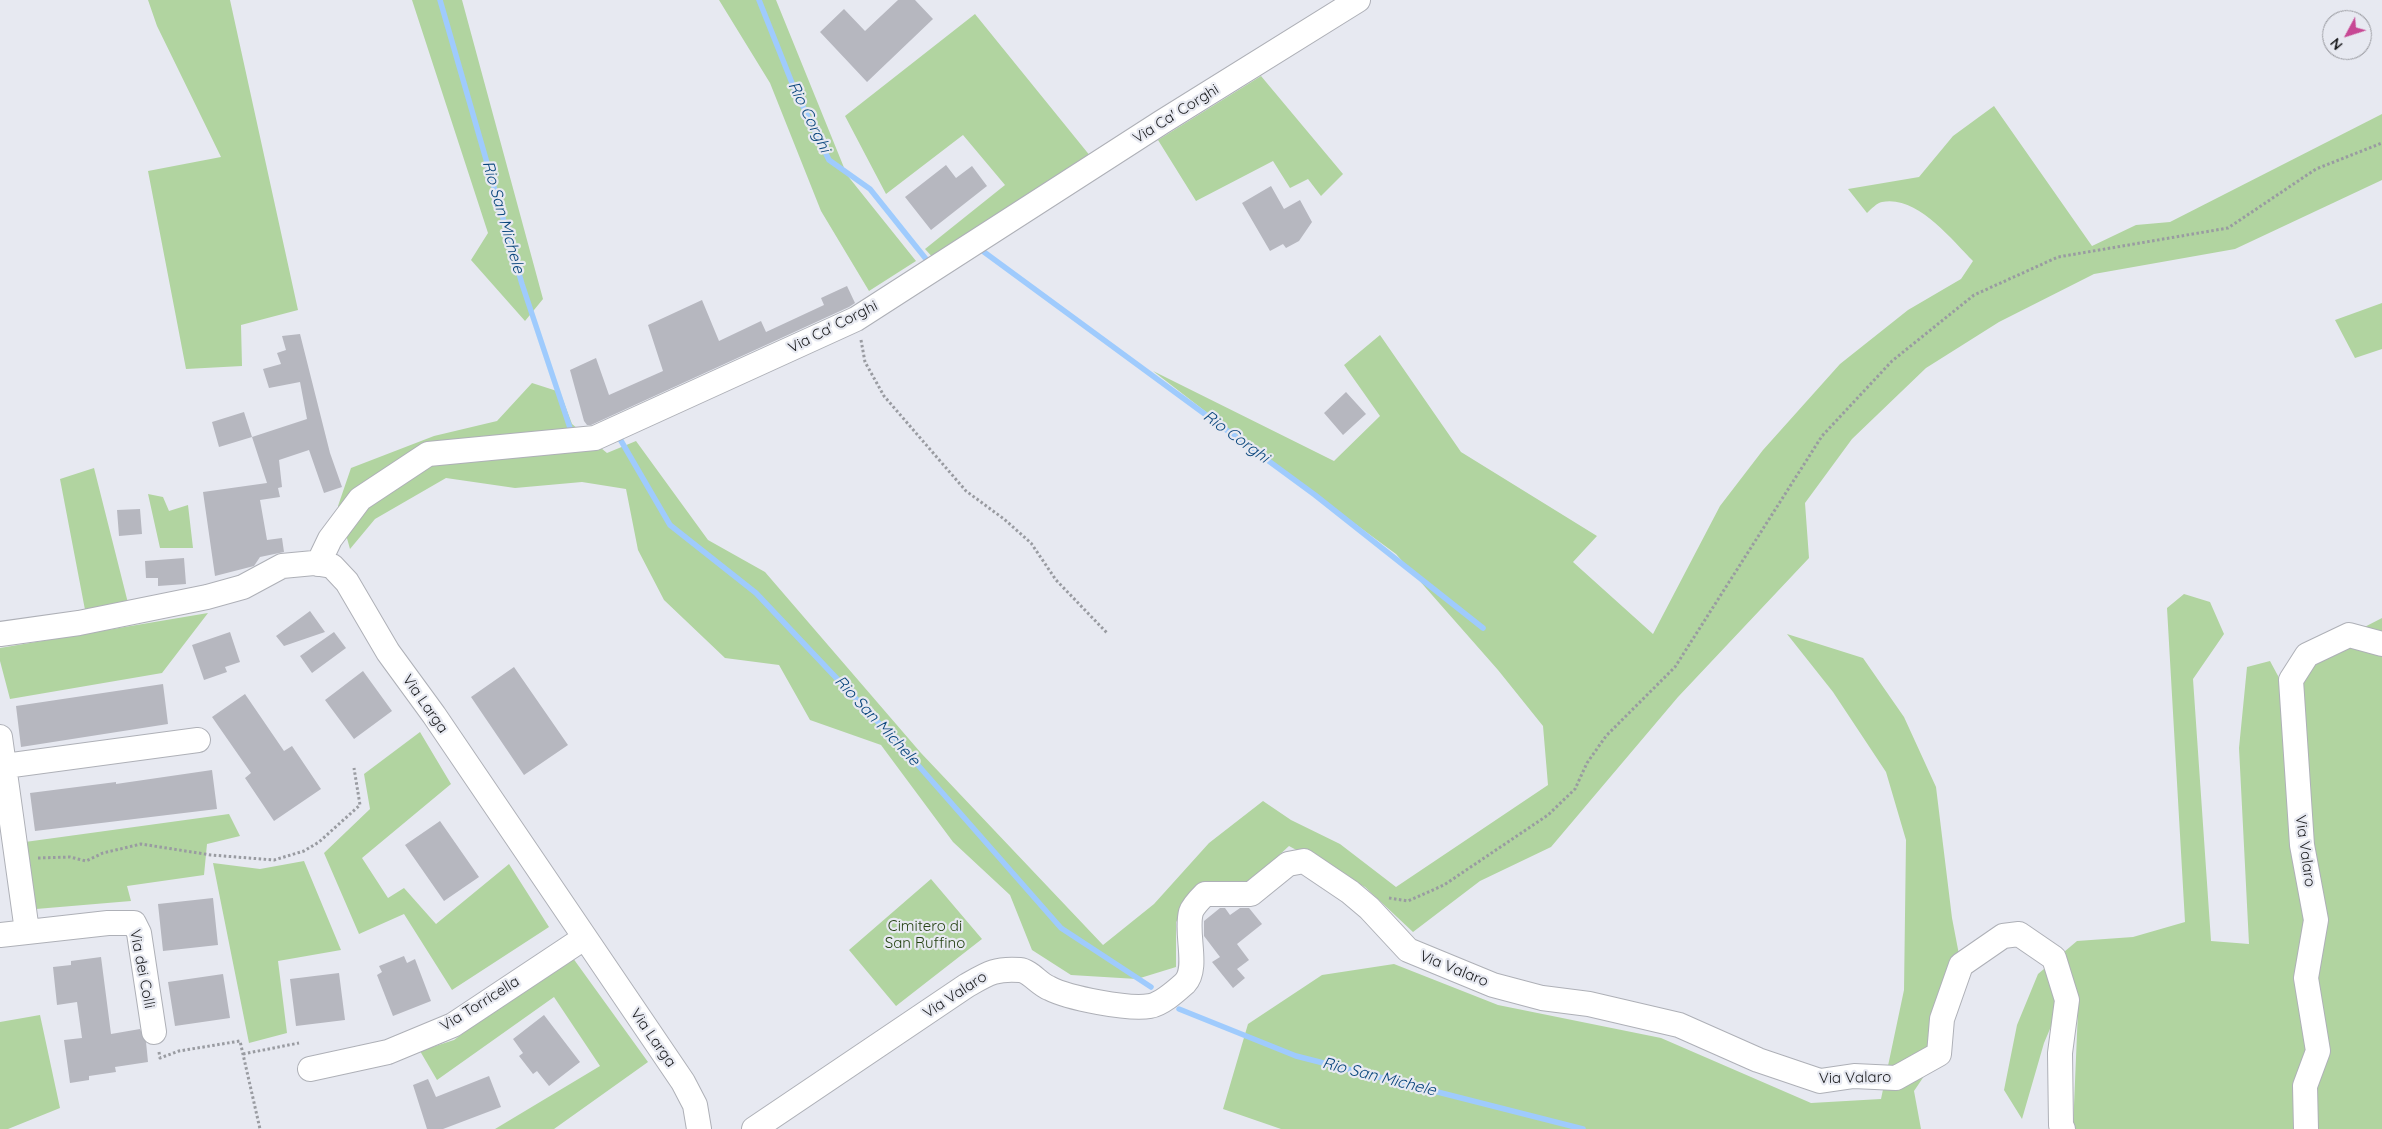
<!DOCTYPE html>
<style>
body{margin:0}
#map{position:relative;width:2382px;height:1129px;overflow:hidden;background:#e7e9f1;font-family:Quicksand,sans-serif}
canvas{display:block}
.north{position:absolute;left:2322px;top:10px;width:50px;height:50px;box-sizing:border-box;background:#e7e9f1;border:1px solid #95969c;border-radius:50%;rotate:230deg;font-size:14px;font-weight:700;line-height:20px;text-align:center;color:#191a1c}
.north::after{content:'';display:block;margin:auto;width:18px;height:22px;background:#c74894;clip-path:polygon(50% 0,100% 100%,50% 72%,0 100%)}
</style>
<div id="map">
<canvas width="2382" height="1129"></canvas>
<div class="north">N</div>
</div>
<script>
const ctx = document.querySelector('canvas').getContext('2d');
ctx.lineJoin = 'round';
function paint(path, color) { ctx.fillStyle = color; ctx.fill(path, 'evenodd'); }
function trace(path, color, width, dash) { ctx.strokeStyle = color; ctx.lineWidth = width; ctx.lineCap = dash ? 'butt' : 'round'; ctx.setLineDash(dash || []); ctx.stroke(path); }
function drawText(font, color, halo, rows, align = 'center') {
  ctx.font = font + ' Quicksand,sans-serif'; ctx.lineWidth = 4.5; ctx.setLineDash([]); ctx.textBaseline = 'middle'; ctx.strokeStyle = halo; ctx.fillStyle = color; for (const [text, x, y, turn = 0] of rows) {
    ctx.save(); ctx.translate(x, y); ctx.rotate((+turn || 0) * Math.PI / 180); ctx.textAlign = isNaN(turn) ? turn : align; if (halo) ctx.strokeText(text, 0, 0); ctx.fillText(text, 0, 0); ctx.restore();
  }
}
const green = new Path2D(`
 M148 0H230L298 310 241 325 242 366 186 369 148 171 221 157 157 26Z
 M412 0H462L543 299 525 321 471 260 488 233Z
 M719 0H776L847 175 916 261 869 291 821 211 770 83Z
 M975 14 1091 157 935 260 925 249 1005 185 963 135 886 194 845 116Z
 M1261 76 1343 174 1321 196 1308 179 1290 188 1273 161 1196 201 1158 140Z
 M1994 106 2092 246 2136 225 2170 222 2382 114V180L2235 249 2094 274 1999 322 1926 368 1852 439 1805 503 1809 558 1678 697 1551 847 1480 881 1413 932 1365 887 1289 846 1250 882 1233 886 1202 885 1176 922V967L1137 979 1071 975 1032 950 1010 895 953 842 881 745 810 720 779 665 725 658 664 600 638 550 626 489 582 482 515 488 446 478 375 519 350 549 338 506 351 468 434 436 497 421 532 383 560 392 572 424 607 453 636 441 708 540 765 572 921 753 1103 945 1154 904 1209 843 1263 801 1291 820 1340 844 1396 887 1548 785 1543 726 1498 670 1396 554 1275 465 1153 371 1334 461 1380 416 1344 365 1380 335 1461 452 1597 536 1573 562 1653 634 1720 506 1763 450 1840 364 1908 310 1961 279 1973 261C1951 239 1917 195 1882 202 1877 203 1871 209 1867 213L1848 189 1919 177 1953 136Z
 M2382 303V349L2355 358 2335 320Z
 M94 468 128 603 86 615 60 479Z
 M148 494 163 497 169 511 188 505 193 548H160Z
 M2184 594 2210 602 2224 634 2193 679 2211 941 2249 944 2239 748 2247 667 2270 661 2291 700V680L2349 635 2382 618V1129H2073L2078 1010 2055 1017 2044 1043 2022 1119 2004 1090 2017 1025 2038 974 2077 941 2133 937 2185 922 2167 608Z
 M208 613 162 673 10 699 0 661V648Z
 M1787 634 1863 658 1904 717 1936 787 1952 918 1961 965 1939 1054 1914 1091 1921 1129H1281L1223 1109 1248 1024 1322 975 1394 964 1498 1005 1661 1038 1811 1103 1881 1099 1904 990 1906 840 1886 772 1833 692Z
 M420 732 451 784 362 858 388 898 404 888 436 924 509 864 549 927 452 990 404 914 359 934 324 853 370 809 364 774Z
 M229 814 240 836 207 844 204 875 127 886 131 901 36 909 25 842Z
 M304 861 341 950 278 961 287 1033 249 1043 213 863 260 869Z
 M931 879 982 939 896 1006 849 950Z
 M570 954 648 1062 554 1129H495L600 1066 554 997 437 1080 420 1051 454 1040Z
 M40 1015 60 1108 8 1129H0V1022Z`);
const stream = new Path2D(`
 M440 0 522 284 571 431 574 432
 M759 0 794 88 829 160 870 189 926 259
 M984 252 1315 495 1483 628
 M620 439 670 525 756 593 910 756 1061 928 1151 987
 M1179 1009 1296 1056 1583 1129`);
const building = new Path2D(`
 M898 0H915L933 19 867 82 820 32 844 9 865 31Z
 M946 165 956 178 972 166 987 186 931 230 905 197Z
 M1271 186 1284 209 1300 200 1312 222 1299 241 1286 248 1283 244 1270 251 1242 203Z
 M847 286 855 303 849 307 591 425H587L584 421 570 370 596 358 609 395 663 371 648 325 702 300 719 341 761 321 766 332 824 305 821 298Z
 M300 334 330 453 342 487 324 493 309 450 279 460 282 487 278 488 280 497 260 500 267 540 282 538 284 552 260 557 254 566 215 576 203 492 267 483 252 437 307 419 300 382 269 388 263 369 281 364 277 353 286 350 282 336Z
 M1346 392 1366 414 1343 435 1324 413Z
 M244 412 252 437 219 447 212 422Z
 M140 509 142 534 119 536 117 510Z
 M184 558 186 584 158 586V578H146L145 561Z
 M310 611 325 632 284 646 276 636Z
 M230 632 240 662 225 667 227 672 204 680 192 645Z
 M334 632 346 648 312 673 300 656Z
 M514 667 568 745 524 775 471 697Z
 M363 671 392 711 354 739 325 700Z
 M163 684 168 724 21 747 16 706Z
 M245 694 284 751 292 746 321 789 274 821 245 778 251 773 212 717Z
 M212 770 217 809 35 831 30 793 116 782V784Z
 M440 821 479 877 444 901 405 845Z
 M213 898 218 945 163 951 158 904Z
 M1220 908H1225L1230 915 1240 908H1249L1262 924 1237 944 1249 960 1237 969 1245 978 1233 988 1212 962 1220 957 1204 936V921Z
 M404 956 407 963 415 959 431 1001 393 1016 377 975 382 972 379 966Z
 M101 957 111 1034 140 1029 146 1042 148 1062 115 1067 116 1072 89 1076V1080L70 1083 64 1040 82 1038 77 1002 57 1005 53 967 71 965V961Z
 M339 973 345 1020 296 1026 290 979Z
 M223 974 230 1018 175 1026 168 982Z
 M544 1015 580 1062 549 1086 537 1071 533 1074 519 1056 523 1053 513 1039Z
 M489 1076 501 1107 443 1129H427L413 1085 428 1079 436 1097Z`);
const path = new Path2D(`
 M861 340 865 362 884 396 966 491 1004 519 1031 543 1056 580 1108 634
 M38 858 70 857 86 861 103 853 141 844 211 855 274 860 304 851 319 842 360 805 354 768
 M1389 898 1408 901 1444 885 1548 815 1575 789 1587 763 1606 736 1675 667 1822 436 1892 361 1974 295 2058 257 2228 228 2316 169 2382 143
 M159 1052 160 1058 179 1051 240 1041 260 1129
 M243 1054 299 1043`);
const minor = new Path2D(`
 M318 564 330 539 360 499 428 454 595 438 856 319 1162 122 1358 0
 M0 634 79 623 207 597 243 587 282 566 314 563 332 566 347 582 388 652 434 715 683 1082 695 1105 699 1129
 M0 737 27 931
 M5 766 198 740
 M0 935 108 923H134L139 933 154 1032
 M310 1069 388 1052 453 1025 584 938
 M754 1129 966 986C987 974 995 968 1020 970 1030 971 1039 984 1049 988 1068 998 1129 1010 1150 1006 1162 1004 1176 991 1185 983 1199 968 1185 933 1191 912 1193 906 1200 899 1205 894H1251L1288 864 1304 861 1350 892 1369 908 1408 950 1493 985 1542 998 1589 1004 1679 1025 1758 1060 1820 1081 1854 1076 1896 1078 1939 1054 1942 1019 1961 965 2003 936 2019 934 2054 958 2067 1000 2060 1053 2061 1125 2063 1129
 M2306 1129 2305 1086 2318 1051 2306 978 2316 920 2302 845 2291 680 2307 655 2349 635 2382 644`);
const streetNames = [
 ["Via Ca' Corghi",1176,114,-32],
 ["Via Ca' Corghi",833,327,-27],
 ["Via Larga",425,704,55],
 ["Via Valaro",2305,851,82],
 ["Via dei Colli",142,969,79],
 ["Via Valaro",1454,969,22],
 ["Via Valaro",955,995,-33],
 ["Via Torricella",480,1004,-32],
 ["Via Larga",653,1038,55],
 ["Via Valaro",1855,1078,-1]
];
const parkNames = [
 ["Cimitero di",925,926],
 ["San Ruffino",925,943]
];
const waterNames = [
 ["Rio Corghi",809,117,64],
 ["Rio San Michele",503,217,74],
 ["Rio Corghi",1236,437,36],
 ["Rio San Michele",877,721,47],
 ["Rio San Michele",1379,1077,14]
];
paint(green, '#b1d4a0');
trace(stream, '#9fcbfd', 5.5);
paint(building, '#b6b7bf');
trace(minor, '#aeb0b7', 26);
trace(path, '#999ba1', 3, [2.5, 2.5]);
trace(minor, '#fff', 24);
drawText('15px', '#191a1c', '#e7e9f1', streetNames);
drawText('15px', '#244112', '#e7e9f1', parkNames);
drawText('italic 16px', '#0a467d', '#e7e9f1', waterNames);
</script>
